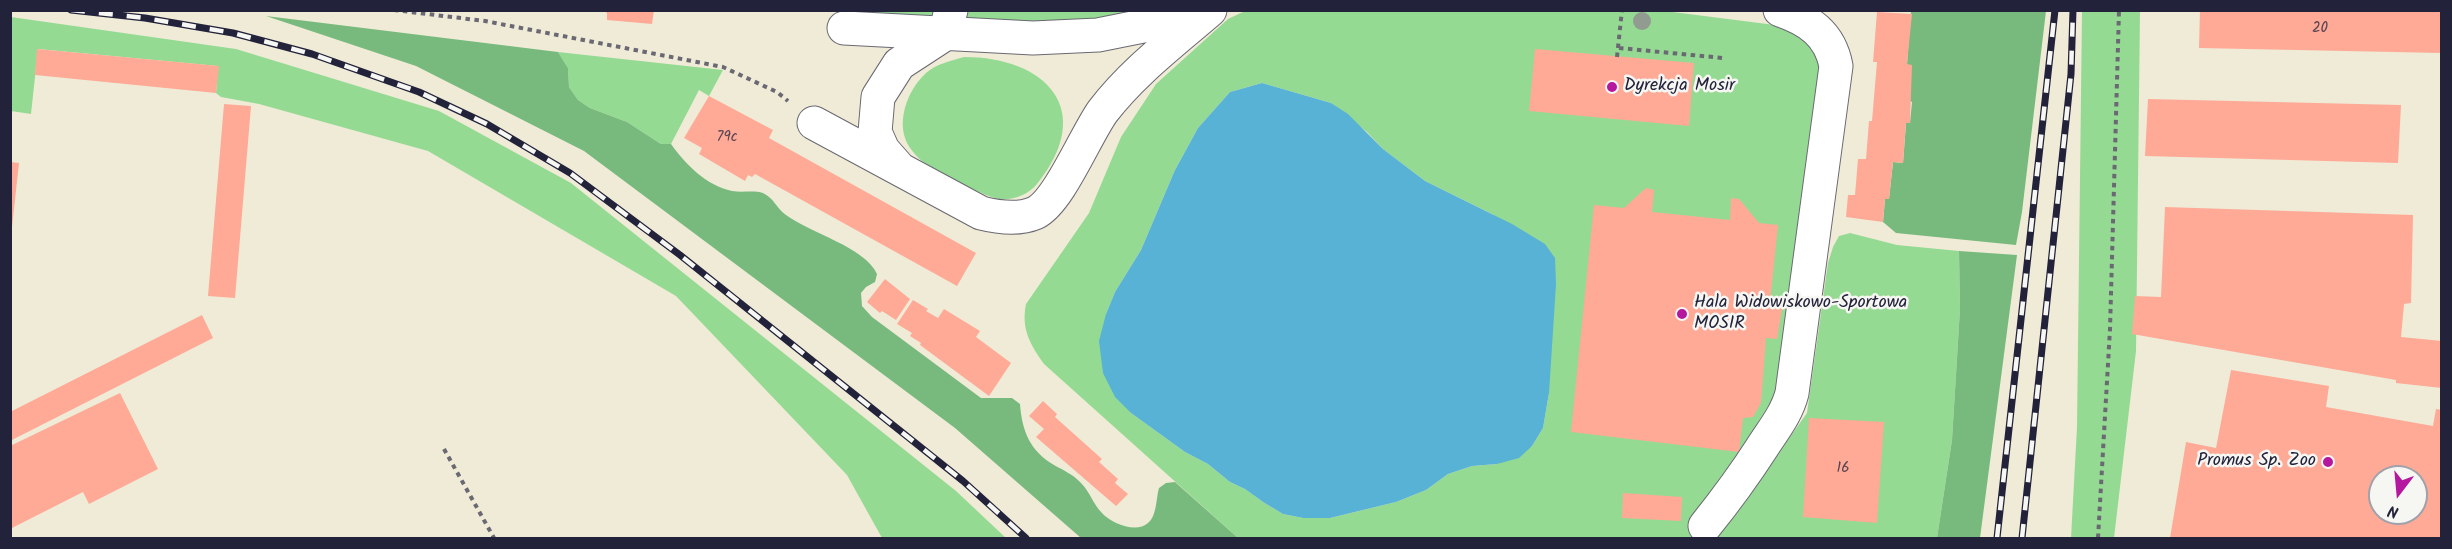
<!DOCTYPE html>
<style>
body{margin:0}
#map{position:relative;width:2452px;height:549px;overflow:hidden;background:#f0ebd7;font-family:Kalam,sans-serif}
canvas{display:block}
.frame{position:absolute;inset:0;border:12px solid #22223b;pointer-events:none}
.north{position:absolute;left:2368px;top:465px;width:60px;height:60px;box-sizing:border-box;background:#f6f6f2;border:2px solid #a1a1a9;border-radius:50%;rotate:196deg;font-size:16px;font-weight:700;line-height:24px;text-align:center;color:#22223b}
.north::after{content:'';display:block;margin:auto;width:21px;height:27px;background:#b5179e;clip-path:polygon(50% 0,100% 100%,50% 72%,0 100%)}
</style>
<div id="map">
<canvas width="2452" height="549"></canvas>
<div class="frame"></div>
<div class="north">N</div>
</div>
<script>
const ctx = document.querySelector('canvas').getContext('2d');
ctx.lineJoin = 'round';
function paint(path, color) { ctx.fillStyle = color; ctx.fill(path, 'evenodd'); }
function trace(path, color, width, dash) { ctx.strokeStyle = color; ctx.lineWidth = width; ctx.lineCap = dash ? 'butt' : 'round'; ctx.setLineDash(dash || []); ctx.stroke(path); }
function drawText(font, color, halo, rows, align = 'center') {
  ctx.font = font + ' Kalam,sans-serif'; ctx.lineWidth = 5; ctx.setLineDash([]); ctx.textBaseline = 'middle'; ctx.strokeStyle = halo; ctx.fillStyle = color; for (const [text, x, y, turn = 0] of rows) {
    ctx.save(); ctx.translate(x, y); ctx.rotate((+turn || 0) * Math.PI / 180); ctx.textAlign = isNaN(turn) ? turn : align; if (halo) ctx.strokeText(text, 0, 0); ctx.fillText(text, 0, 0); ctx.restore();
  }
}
const green = new Path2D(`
 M963 10 1158 11 1094 26 962 22Z
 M1657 10 1775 25 1802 37 1820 59 1778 396 1719 530 1725 528 1807 413 1828 263 1833 247 1839 236 1850 233 1897 245 1959 251 1960 309 1952 440 1937 538H1238L1044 364C1030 344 1021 329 1026 304L1089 213 1121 137 1156 84 1228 19 1245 11ZM1262 83 1331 103 1367 132 1383 149 1425 181 1494 215 1549 393 1543 428 1532 446 1497 464 1472 466 1448 474 1426 490 1396 502 1330 518H1303L1283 514 1263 502 1245 489 1230 482 1208 464 1185 452 1131 413 1106 314 1115 292 1141 250 1175 170 1198 128 1230 92Z
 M861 11H944L940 24 853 21Z
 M2082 11H2140L2136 351 2114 538H2071L2077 427Z
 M11 17 236 49 439 111 571 183 956 491 1006 538H882L847 475 676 296 428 151 259 104 221 97 216 93 218 66 38 49 31 114 11 111Z
 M558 52 723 70 709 96 699 90 671 144H661L627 122 590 108 578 100 569 87 568 68Z
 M964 57C1046 57 1097 110 1037 184 1028 195 1014 200 1000 199 986 198 935 170 922 161 918 158 913 152 910 148 894 125 907 90 926 73 936 64 950 61 964 57Z`);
const forest = new Path2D(`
 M1911 11H2046L2022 212 2016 245 1896 233 1883 222 1885 199H1889L1893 162 1903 163 1906 123H1910L1912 102 1910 101 1907 64Z
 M266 16 558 52 568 68 569 87 578 100 590 108 627 122 661 144H671C685 164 707 186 732 191 742 193 754 190 763 193 774 198 777 209 786 215 810 233 865 247 877 274L875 282 866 287 861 293 862 306 872 317 981 398H1012L1020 404C1022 431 1030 451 1054 465 1063 470 1074 475 1081 483 1090 492 1093 504 1102 513 1111 523 1136 534 1148 523 1157 516 1156 498 1159 488L1166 483 1175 482 1238 538H1081L955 428 584 151 416 66Z
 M1959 251 2017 255 1980 538H1937L1952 440 1960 309Z`);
const water = new Path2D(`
 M1262 83 1331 103 1348 114 1383 149 1425 181 1512 224 1545 244 1555 258 1556 284 1549 393 1543 428 1532 446 1519 458 1497 464 1472 466 1448 474 1426 490 1396 502 1330 518H1303L1283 514 1263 502 1245 489 1230 482 1208 464 1185 452 1131 413 1115 397 1103 373 1099 341 1106 314 1115 292 1141 250 1175 170 1198 128 1230 92Z`);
const building = new Path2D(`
 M602 10H654L652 24 607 20V13Z
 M2200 10H2442V53L2199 48Z
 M1877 12 1912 14 1907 64 1912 65 1910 123H1906L1903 163 1893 162 1889 199H1885L1883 222 1846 217 1848 195H1855L1858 159H1866L1869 121H1872L1877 62H1873Z
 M37 49 219 66 216 93 35 75Z
 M1535 49 1694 63 1689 126 1529 111Z
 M709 96 773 130 769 138 976 253 957 286 755 174 752 177 748 175 745 181 699 154 702 148 684 138Z
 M2148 99 2401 105 2398 163 2145 156Z
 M224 104 251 106 235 298 208 296Z
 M10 162 19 163 12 227H10Z
 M1646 188 1654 190 1652 212 1730 220 1731 198 1739 199 1759 223 1778 225 1770 303 1783 304 1777 339 1766 338 1761 403 1753 417 1743 418 1739 452 1571 432 1594 205 1624 208Z
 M2165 207 2413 215 2411 303 2404 304 2401 337 2442 341V388L2396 383V380L2132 334 2135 296 2161 297Z
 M885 279 910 299 896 320 882 311 880 313 867 302Z
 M913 300 928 309 926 311 938 318 944 309 980 331 976 337 1011 363 989 396 920 345 921 343 910 336 912 333 897 324Z
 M202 315 213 338 10 441V412Z
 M2231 370 2329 386 2326 407 2433 426 2436 409 2442 410V538H2170L2186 442 2216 448ZM2380 477H2416V513H2380Z
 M120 393 158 469 89 504 83 492 10 529V446Z
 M1043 401 1057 414 1055 417 1102 459 1099 462 1118 479 1115 483 1128 494 1116 506 1036 437 1044 429 1029 416Z
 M1809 418 1884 422 1877 523 1803 517Z
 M1623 493 1682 497 1681 521 1622 518Z`);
const path = new Path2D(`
 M394 10 485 21 723 67 777 92 788 101
 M1619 48 1723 58
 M1617 57 1622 10
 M444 449 494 538
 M2098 538 2110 329 2119 10`);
const minor = new Path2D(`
 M844 28 1033 38 1098 35 1143 26 1201 10
 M814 123 981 213C997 217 1019 220 1035 213 1059 202 1086 134 1103 111 1133 72 1173 42 1210 10
 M898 167 883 150 875 132 878 97 899 64 945 34 951 10
 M1705 526C1726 500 1745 474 1763 446 1774 429 1787 413 1792 393L1836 66C1830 34 1809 20 1780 10`);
const rail = new Path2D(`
 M71 10 145 18 233 33 312 54 419 92 487 124 570 173 680 255 963 481 1026 538
 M1997 538 2055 10
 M2022 538 2071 74 2073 10`);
const trees = [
 [1642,21]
];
const markers = [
 [1612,87,6,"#b5179e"],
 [1682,314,6,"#b5179e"],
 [2328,462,6,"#b5179e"]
];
const numberNames = [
 ["20",2320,29],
 ["79c",727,138],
 ["16",1843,469]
];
const poiNames = [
 ["Dyrekcja Mosir",1624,87],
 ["Hala Widowiskowo-Sportowa",1694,304],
 ["MOSIR",1694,325],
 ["Promus Sp. Zoo",2316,462,"right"]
];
paint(green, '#95da93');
paint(forest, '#78ba7d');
paint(water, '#57b2d5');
paint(building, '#feaa97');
trace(minor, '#6a6872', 35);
trace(path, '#6a6872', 4, [4.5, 4.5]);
trace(minor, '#fff', 33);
trace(rail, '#22223b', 7);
trace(rail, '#f6f6f2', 4.5, [14]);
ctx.fillStyle = '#919b90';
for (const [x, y] of trees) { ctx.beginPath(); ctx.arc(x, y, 9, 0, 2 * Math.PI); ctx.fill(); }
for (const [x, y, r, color] of markers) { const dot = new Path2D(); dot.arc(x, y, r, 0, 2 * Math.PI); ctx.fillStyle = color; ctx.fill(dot); trace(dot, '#f6f6f2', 2); }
drawText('15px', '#594452', null, numberNames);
drawText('18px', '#22223b', '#f6f6f2', poiNames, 'left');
</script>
